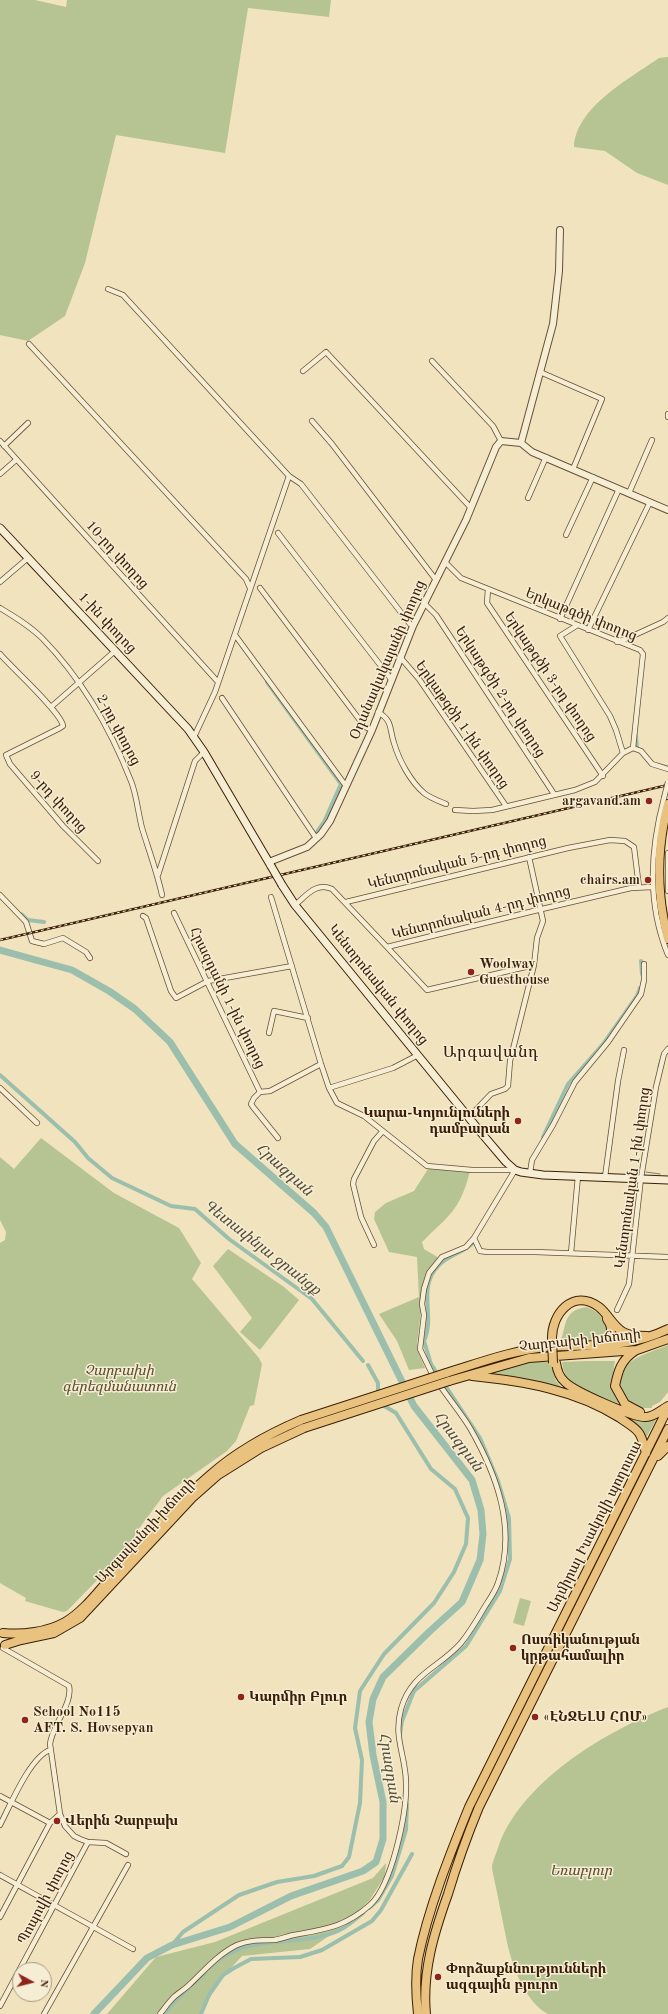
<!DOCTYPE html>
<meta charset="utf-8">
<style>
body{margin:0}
#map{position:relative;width:668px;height:2014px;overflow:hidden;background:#f0e3bd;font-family:"Old Standard TT",serif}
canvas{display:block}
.north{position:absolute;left:12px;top:1962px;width:40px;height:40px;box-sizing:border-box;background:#f5edd4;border:1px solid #ab9a82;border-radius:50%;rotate:97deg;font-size:11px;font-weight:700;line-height:16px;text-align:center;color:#3c1e06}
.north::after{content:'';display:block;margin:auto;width:14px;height:18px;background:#8f2418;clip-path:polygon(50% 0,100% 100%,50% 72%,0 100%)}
</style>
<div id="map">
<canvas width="668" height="2014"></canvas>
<div class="north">N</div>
</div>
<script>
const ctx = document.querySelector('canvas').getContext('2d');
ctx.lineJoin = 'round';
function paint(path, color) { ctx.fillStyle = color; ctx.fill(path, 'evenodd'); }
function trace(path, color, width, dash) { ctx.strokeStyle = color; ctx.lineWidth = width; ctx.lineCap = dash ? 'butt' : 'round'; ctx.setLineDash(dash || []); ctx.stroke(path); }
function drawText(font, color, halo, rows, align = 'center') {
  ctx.font = font + ' "Old Standard TT","Noto Serif Armenian",serif'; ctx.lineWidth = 3; ctx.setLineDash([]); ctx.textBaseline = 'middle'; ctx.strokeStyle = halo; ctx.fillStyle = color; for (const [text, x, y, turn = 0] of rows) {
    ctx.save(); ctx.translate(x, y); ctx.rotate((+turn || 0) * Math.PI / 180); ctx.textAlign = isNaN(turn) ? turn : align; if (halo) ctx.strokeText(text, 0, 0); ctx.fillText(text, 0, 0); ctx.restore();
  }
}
const green = new Path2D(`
 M0 0H35L66 7 67 0H331L329 17 248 8 225 153 116 135 85 263 65 316 28 341 0 335Z
 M668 57V185L637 173 605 151 574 147C576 107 629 79 659 58Z
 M41 1138 114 1193 179 1228 201 1263 192 1279 259 1358 262 1364 254 1405 250 1406 236 1441 227 1451 163 1496 135 1534V1541L67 1611 63 1612 25 1601 26 1598 0 1583V1243L5 1240 6 1232 0 1220V1157L14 1169Z
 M428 1169 470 1171C460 1211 449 1215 422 1242L424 1249 439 1258 421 1311 417 1344 418 1351 425 1368 409 1370 397 1341 379 1314 419 1297 417 1257 389 1252 374 1219 375 1212 386 1203 414 1191Z
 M228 1249 284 1287 299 1300 260 1350 240 1332 252 1318 213 1266Z
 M586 1307C599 1311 606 1319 609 1332L601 1341 560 1343C567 1326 562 1311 586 1307Z
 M668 1345V1392L660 1402 652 1406V1408H641L628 1403C626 1398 621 1392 620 1386 615 1360 650 1353 668 1345Z
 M535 1361 550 1362 556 1381 564 1390 486 1373Z
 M587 1361H615L611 1387 624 1408 573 1384C566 1377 563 1372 562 1362Z
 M623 1415 636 1419 657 1418 646 1438 638 1426Z
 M520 1598 531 1601 524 1626 513 1623Z
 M668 1707V2014H548C525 2003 510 1961 506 1937 502 1919 499 1901 495 1883 494 1878 492 1871 492 1866 493 1860 496 1854 498 1848 520 1782 606 1731 668 1707Z
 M386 1863 385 1876 369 1901 339 1929 310 1949 242 1956 218 1982 201 2014H107L156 1957 215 1942 373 1878Z`);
const stream = new Path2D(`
 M658 1067 660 1060
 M646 1172 660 1174
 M629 1173H641`);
const canal = new Path2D(`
 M267 682 341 784 324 822 317 832
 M636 736 637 748
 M21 914 28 920 44 922
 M641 961 642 974
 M0 1075 75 1142 88 1158 112 1178 171 1206 195 1209 229 1239 312 1299 363 1361
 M543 1137 568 1084 604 1043 637 996 640 988
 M368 1365 378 1383V1396
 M400 1734 402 1721 414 1691 466 1646 500 1591 510 1559 509 1518 498 1481 480 1438 431 1364 424 1341C436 1315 416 1288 439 1265 449 1255 462 1253 473 1243
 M369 1908 378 1900 392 1876 406 1830 407 1804
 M172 1945 183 1932 239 1895 277 1882 314 1876 342 1866 349 1857 360 1803 362 1760 355 1728 360 1691 384 1654 434 1603 454 1572 466 1544 468 1518 455 1489 431 1469 396 1413 381 1404
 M209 1968C247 1930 298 1950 340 1930 348 1926 356 1919 363 1913
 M164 2014 174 2002 205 1973
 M201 2014 209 1995 223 1975 234 1968 251 1959 300 1957 322 1950 372 1921 381 1910 412 1854`);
const river = new Path2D(`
 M0 950 72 970 109 991 135 1009 170 1042 235 1144 314 1213 326 1227 414 1406 472 1480 481 1510 483 1534 480 1560 462 1602 429 1632 383 1677 373 1699 369 1722 373 1755 383 1802V1839L376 1862 363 1871 291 1896 230 1927 172 1945 147 1958 94 2014`);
const minor = new Path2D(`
 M108 289 123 295 289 476 301 484 410 624 413 626
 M29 344 246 579 250 588
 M432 361 493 426 501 441
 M303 371 326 352 471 508
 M540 372 602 399 573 469
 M668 414V417
 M312 421 332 444 436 580
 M0 441 218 682
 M4 446 28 423
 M0 474 16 460
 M629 493 652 440
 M528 498 546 457
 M278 533 391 679
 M566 535 593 477
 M445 562 461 578 640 650 643 654 633 748
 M0 582 28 558
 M260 588 365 727 372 730
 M488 589 487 603 603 776
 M424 603 436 615 554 794
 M0 608C15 617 30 626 42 638 81 678 111 730 131 781 137 796 138 813 142 828 149 851 157 872 162 895
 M560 619 619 489
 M576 626 560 636 610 716 616 730 623 753
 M588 630 650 502
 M235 635 346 786
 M617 642 626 639 663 622 668 618
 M0 654C11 667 62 713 63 726L60 728 6 755 10 764 63 826 98 861
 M400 657 419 679 506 806
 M222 698 316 838
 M51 707 115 651
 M378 712C393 721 389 728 394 743 399 760 410 781 424 793 430 798 439 801 446 804
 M194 737 215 692 289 476
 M633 748 641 751 652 764 668 769
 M664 798C650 851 647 903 668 955
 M455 810 473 811 492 810 575 790 595 782 623 753 633 748
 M668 853V891
 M158 875 195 761 204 752
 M0 895 26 922 32 941 44 944 63 938 86 952 90 958
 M271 897 321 1064 329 1088 337 1103 364 1116 427 1166 472 1170H514
 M346 902 568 848 610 840 625 841 634 847 639 887
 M295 905C307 895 316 882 332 889L387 947 542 909 631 888 652 887
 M174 913 260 1092
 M143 916 146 918 171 991 176 998 208 981 292 966
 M387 947 427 990 534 965
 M269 1033 274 1011 308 1018
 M0 1088 37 1123
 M329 1088 393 1068 418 1055
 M469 1117 491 1094 505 1089 508 1086 510 1061 534 965 537 938 543 921 529 857
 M278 1138 253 1107 251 1104 254 1098 260 1092 270 1091 321 1064
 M530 1173 532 1160 553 1125 575 1082 608 1042 641 994 644 980V964
 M605 1177 618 1081 624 1050
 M474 1238 480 1251 487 1252H535L668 1257
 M374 1245 361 1217 353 1184 354 1179 374 1141 382 1132
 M571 1253 578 1176
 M617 1310 629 1284 641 1178 656 1087 664 1054 668 1049
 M434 1378 420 1349 424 1315 422 1304 424 1289 429 1273 442 1257 466 1247 474 1238 515 1170
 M3 1648 69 1686C73 1704 52 1725 50 1744L60 1814 65 1826 74 1836 80 1839 88 1842 106 1843 126 1854
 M0 1796 50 1823
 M0 1825C10 1806 30 1757 50 1750
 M0 1875 133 1949
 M0 1917 50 1823 60 1814
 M0 2006 88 1842
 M44 2014 128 1865
 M160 2014C164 2009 168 2003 173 1998 178 1993 184 1990 189 1985 204 1971 218 1954 237 1945 249 1940 262 1940 274 1940 281 1939 288 1936 294 1935 326 1929 345 1927 370 1905 392 1885 407 1813 406 1783 406 1756 393 1738 401 1709 411 1673 439 1668 461 1643 470 1632 477 1620 484 1608 489 1600 495 1592 498 1583 517 1529 497 1475 470 1428 461 1413 449 1399 439 1384`);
const tertiary = new Path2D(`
 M521 443 553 324 559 271 560 230
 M521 443 532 452 668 510
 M269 862 307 847 321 834 330 821 372 730 413 626 466 520 496 447 501 441 521 443`);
const secondary = new Path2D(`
 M0 528 188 729 204 752 271 866
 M282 885 295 905 483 1135 506 1162 515 1170 521 1172 543 1175 668 1180`);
const trunk = new Path2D(`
 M668 804C656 850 656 893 668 939
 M552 1340C551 1314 573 1288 599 1307 608 1314 613 1326 623 1332 630 1336 639 1336 647 1336
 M596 1344C609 1341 616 1331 607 1319
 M635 1351C621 1360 618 1371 615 1386L625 1404 640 1412
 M556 1363C557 1370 559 1377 565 1382 574 1391 633 1418 646 1417 654 1417 661 1410 668 1406
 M446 1373C479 1363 513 1350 548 1347 591 1344 627 1349 668 1329
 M472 1376C523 1381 576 1390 620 1418 627 1423 635 1427 639 1433 643 1439 644 1447 646 1453
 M449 1381 529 1358 637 1350 668 1339
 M658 1456 668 1446
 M3 1633C23 1635 47 1632 65 1622 84 1611 98 1591 113 1575 144 1541 175 1505 210 1475 237 1451 268 1434 301 1420
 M5 1645 21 1640 54 1633 80 1618 192 1498 218 1475 261 1448 304 1428
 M418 2014C416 1996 415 1977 418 1959 428 1909 450 1854 469 1807L668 1408
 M426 2014C422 1972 434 1933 448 1894 457 1864 467 1836 479 1807L668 1429`);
const rail = new Path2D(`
 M0 940 668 785`);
const minorBridge = new Path2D(`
 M664 798 668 782`);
const secondaryBridge = new Path2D(`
 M271 866 282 885`);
const trunkBridge = new Path2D(`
 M552 1340 553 1363
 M301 1420 446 1373
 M304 1428 449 1381`);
const markers = [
 [649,801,4,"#8f2418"],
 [648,880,4,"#8f2418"],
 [471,972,4,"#8f2418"],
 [518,1121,4,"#8f2418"],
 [513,1648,4,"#8f2418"],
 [241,1697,4,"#8f2418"],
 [535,1717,4,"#8f2418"],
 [25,1720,4,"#8f2418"],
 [57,1821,4,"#8f2418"],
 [438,1977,4,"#8f2418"]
];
const streetNames = [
 ["10-րդ փողոց",117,555,48],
 ["Երկաթգծի փողոց",581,615,22],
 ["1-ին փողոց",107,623,47],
 ["Օդանավակայանի փողոց",388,660,-67],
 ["Երկաթգծի 3-րդ փողոց",550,677,56],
 ["Երկաթգծի 2-րդ փողոց",500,692,57],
 ["Երկաթգծի 1-ին փողոց",462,725,55],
 ["2-րդ փողոց",118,730,62],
 ["9-րդ փողոց",58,802,48],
 ["Կենտրոնական 5-րդ փողոց",457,863,-14],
 ["Կենտրոնական 4-րդ փողոց",481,913,-14],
 ["Կենտրոնական փողոց",378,985,51],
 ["Հրազդանի 1-ին փողոց",227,998,64],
 ["Կենտրոնական 1-ին փողոց",633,1178,-82],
 ["Չարբախի խճուղի",580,1341,-6],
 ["Ադմիրալ Իսակովի պողոտա",595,1527,-63],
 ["Արգավանդի խճուղի",146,1531,-47],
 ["Պոպովի փողոց",46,1898,-62]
];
const poiNames = [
 ["argavand.am",641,801,"right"],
 ["chairs.am",640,880,"right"],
 ["Woolway",479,964],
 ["Guesthouse",479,980],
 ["Կարա-Կոյունլուների",510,1113,"right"],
 ["դամբարան",510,1129,"right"],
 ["Ոստիկանության",521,1640],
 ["կրթահամալիր",521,1656],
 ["Կարմիր Բլուր",249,1697],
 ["School No115",33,1712],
 ["AFT. S. Hovsepyan",33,1728],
 ["«ԷՆՋԵԼՍ ՀՈՄ»",543,1717],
 ["Վերին Չարբախ",65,1821],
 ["Փորձաքննությունների",446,1969],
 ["ազգային բյուրո",446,1985]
];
const parkNames = [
 ["Չարբախի",119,1371],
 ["գերեզմանատուն",119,1387],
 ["Եռաբլուր",581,1871]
];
const waterNames = [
 ["Հրազդան",284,1170,42],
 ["Գետափնյա ջրանցք",262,1248,38],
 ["Հրազդան",458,1442,53],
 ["Հրազդան",389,1768,81]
];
const quarterNames = [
 ["Արգավանդ",491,1053]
];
paint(green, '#b6c494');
trace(stream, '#757f6a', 1);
trace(canal, '#9bbfac', 4);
trace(river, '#9bbfac', 7);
trace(minor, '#694f34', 6);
trace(tertiary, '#694f34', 8);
trace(secondary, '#3c1e06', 9);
trace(trunk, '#3c1e06', 10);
trace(minor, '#f5edd4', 4.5);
trace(tertiary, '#f5edd4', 6);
trace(secondary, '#f5edd4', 7);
trace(trunk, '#e8c27e', 8);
trace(rail, '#3c1e06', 2.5);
trace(rail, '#f5edd4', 1, [3]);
trace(minorBridge, '#694f34', 6, []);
trace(secondaryBridge, '#3c1e06', 9, []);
trace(trunkBridge, '#3c1e06', 10, []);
trace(minorBridge, '#f5edd4', 4.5);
trace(secondaryBridge, '#f5edd4', 7);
trace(trunkBridge, '#e8c27e', 8);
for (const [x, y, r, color] of markers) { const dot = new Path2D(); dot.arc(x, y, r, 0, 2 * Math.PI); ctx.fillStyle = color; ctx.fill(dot); trace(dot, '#f5edd4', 1.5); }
drawText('14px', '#3c1e06', '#f5edd4', streetNames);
drawText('bold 14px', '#3c1e06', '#f5edd4', poiNames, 'left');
drawText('italic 14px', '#615031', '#f5edd4', parkNames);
drawText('italic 15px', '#584e38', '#f5edd4', waterNames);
ctx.letterSpacing = '1px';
drawText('16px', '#3c1e06', '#f5edd4', quarterNames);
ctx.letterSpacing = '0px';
</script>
